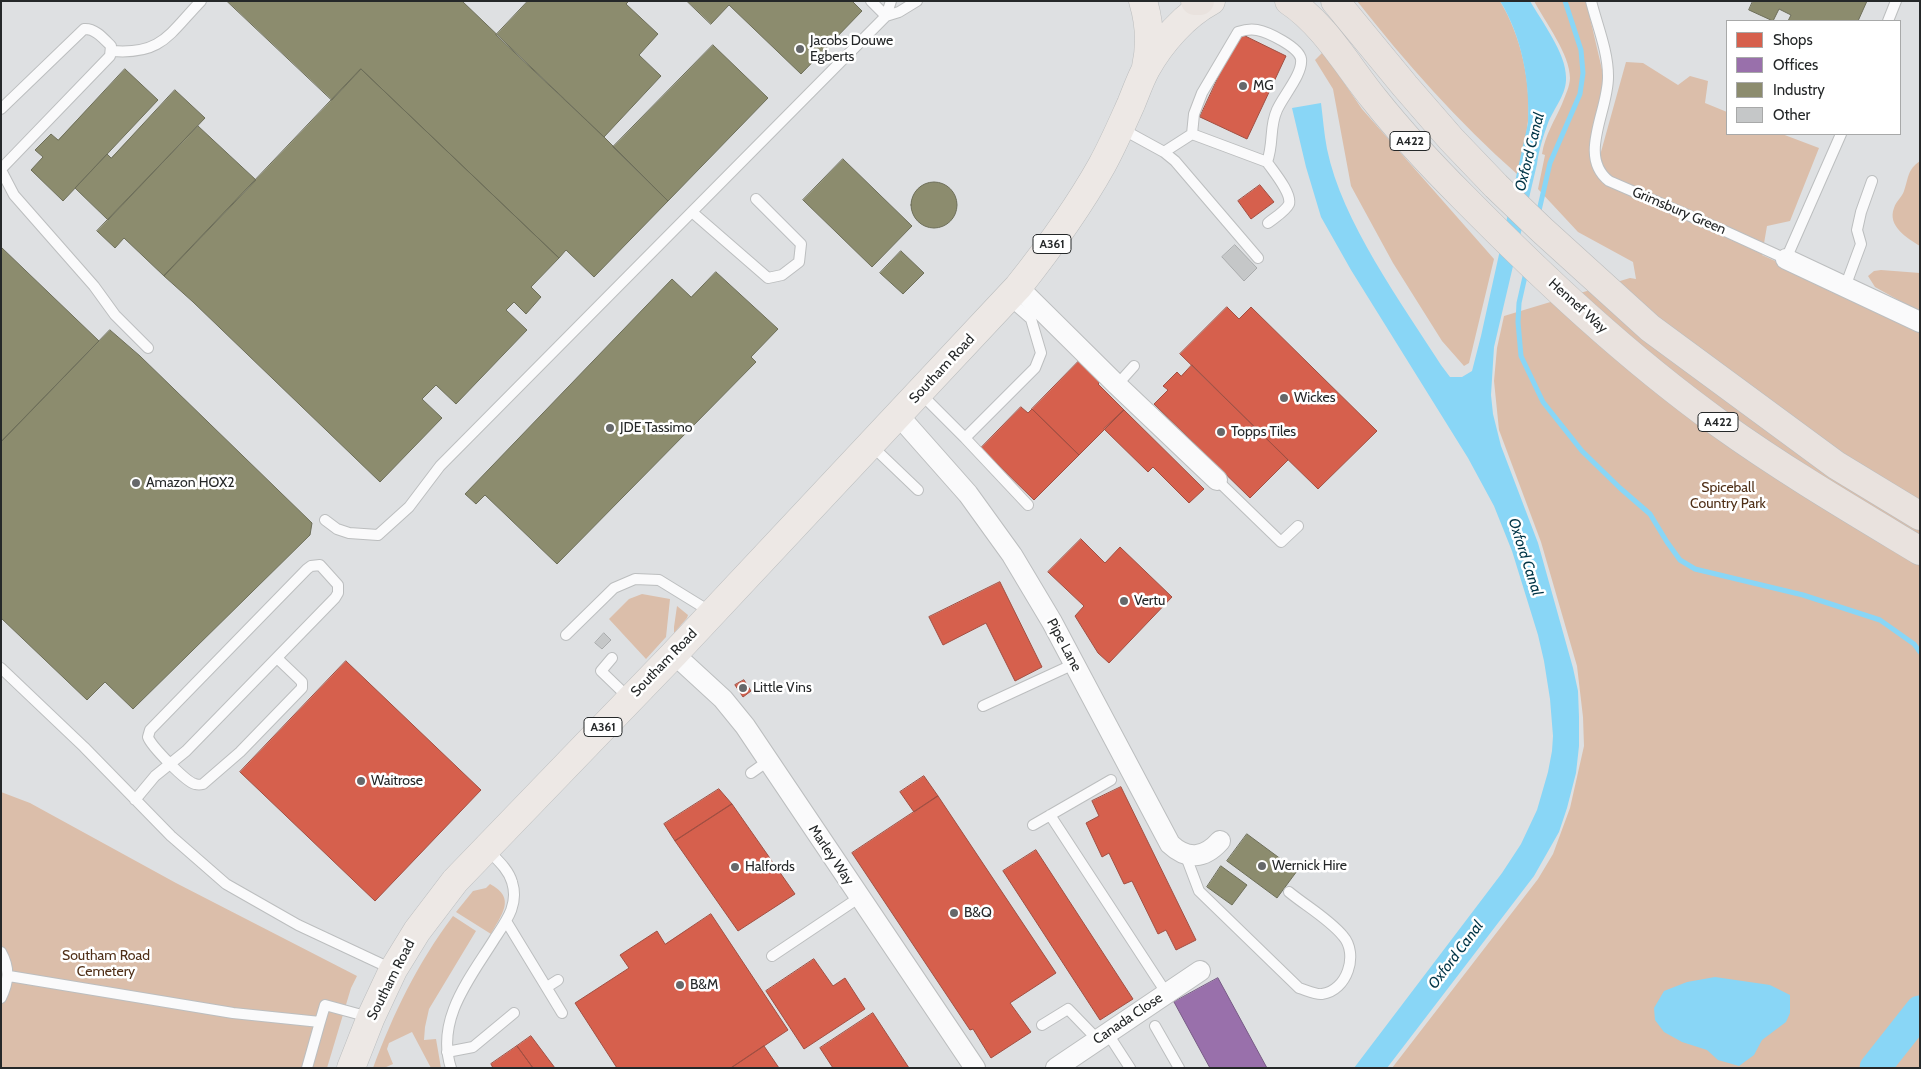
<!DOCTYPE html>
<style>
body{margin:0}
#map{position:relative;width:1921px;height:1069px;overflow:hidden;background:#dee0e2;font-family:Cabin,sans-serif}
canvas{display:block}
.frame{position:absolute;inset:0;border:2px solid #252829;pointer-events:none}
.legend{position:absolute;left:1726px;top:20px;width:175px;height:115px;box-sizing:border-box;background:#fff;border:1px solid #a8a9a9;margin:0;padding:6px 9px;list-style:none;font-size:15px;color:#252829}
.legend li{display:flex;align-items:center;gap:10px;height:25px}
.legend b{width:25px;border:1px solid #a8a9a9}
</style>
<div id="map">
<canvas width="1921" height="1069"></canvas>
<div class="frame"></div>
<ul class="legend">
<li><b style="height:14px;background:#d6604d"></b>Shops</li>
<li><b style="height:14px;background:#9970ab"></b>Offices</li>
<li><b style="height:14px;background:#8c8c6e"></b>Industry</li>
<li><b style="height:14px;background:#c5c7c8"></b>Other</li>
</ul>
</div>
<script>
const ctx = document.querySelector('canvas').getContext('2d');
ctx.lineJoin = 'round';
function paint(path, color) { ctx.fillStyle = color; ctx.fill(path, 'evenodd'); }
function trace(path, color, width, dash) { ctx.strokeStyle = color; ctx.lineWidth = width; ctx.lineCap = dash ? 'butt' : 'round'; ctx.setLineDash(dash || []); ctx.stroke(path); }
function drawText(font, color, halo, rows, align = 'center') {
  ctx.font = font + ' Cabin,sans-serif'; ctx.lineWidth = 5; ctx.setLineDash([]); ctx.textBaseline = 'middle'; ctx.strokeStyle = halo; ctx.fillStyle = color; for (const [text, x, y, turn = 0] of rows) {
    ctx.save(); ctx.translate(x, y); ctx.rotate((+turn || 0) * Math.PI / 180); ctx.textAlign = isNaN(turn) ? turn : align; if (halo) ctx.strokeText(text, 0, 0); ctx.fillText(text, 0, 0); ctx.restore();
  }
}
const green = new Path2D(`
 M1357 1H1500C1521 36 1531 81 1528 121 1526 139 1521 157 1517 174 1458 122 1406 63 1357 1Z
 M1534 1H1586L1604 78 1599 159 1626 62 1643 63 1678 85 1690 76 1708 81 1705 103 1727 112V134H1782L1819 148 1790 221 1767 226 1762 255 1920 327V1068H1392L1538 879 1553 854 1570 808 1584 746 1583 717 1577 666 1541 542 1499 430 1494 381 1497 348 1504 316 1630 278 1636 279 1633 262 1578 232 1538 189 1545 155 1542 154C1545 135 1555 120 1562 104 1565 96 1570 86 1570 78 1570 54 1545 22 1534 1Z
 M1323 52 1362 109 1494 259 1469 363 1464 366 1442 341 1393 263 1351 186 1333 89 1315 60Z
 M1920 161V246C1907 238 1887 226 1894 208 1896 201 1902 197 1904 191 1909 177 1907 170 1920 161Z
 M1881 270 1920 273V312L1875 287 1868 276 1874 271Z
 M642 594 670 599 666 637 646 659 609 619 629 599Z
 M677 606 688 615 687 618 674 633V627Z
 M1 792 30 803 176 883 357 976 351 988 327 1068H1Z
 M490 884C517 898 501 915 491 934L456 912 473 891 486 888Z
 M453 916 476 931 429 1009 425 1027 424 1040 436 1039 441 1068H431L412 1032 389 1043 387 1049 393 1064 384 1068H373C394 1012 417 964 453 916Z`);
const water = new Path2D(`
 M1500 1H1530C1542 22 1566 53 1566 77 1567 94 1554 108 1548 123 1543 137 1539 149 1537 164L1494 347 1491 395 1493 414 1501 446 1538 543 1573 668 1578 691 1579 717V746L1576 773 1567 808 1559 832 1534 876 1387 1068H1354L1502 873 1521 844 1537 810 1548 772 1552 751 1553 736 1550 699 1544 661 1538 635 1512 551 1494 506 1468 458 1351 270 1321 217 1306 167 1292 108 1321 103C1323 118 1324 134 1327 149 1342 222 1401 302 1441 365L1450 377H1462L1472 371 1481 336 1528 123C1530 81 1522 37 1500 1Z
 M1715 977 1770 985 1790 995V1013L1786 1022 1762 1040 1754 1055 1739 1066 1718 1060 1707 1050 1682 1042 1664 1032 1655 1020 1654 1008 1664 991 1687 982Z`);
const shops = new Path2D(`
 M1239 33 1286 56 1247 139 1200 117Z
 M1260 185 1274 202 1251 219 1238 201Z
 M1227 307 1239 319 1251 307 1377 431 1318 489 1180 354Z
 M1079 361 1100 382 1098 384 1124 410 1079 455 1032 409Z
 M1192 365 1288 460 1250 498 1154 404 1168 390 1163 386 1177 372 1181 376Z
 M1021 407 1028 413 1032 409 1079 455 1034 500 981 448Z
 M1124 410 1204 489 1189 503 1153 467 1148 472 1104 429Z
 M1081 539 1105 563 1120 547 1172 597 1109 663 1098 653 1075 616 1084 606 1048 572Z
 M1000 582 1042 667 1015 681 986 623 943 645 929 617Z
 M346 661 481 790 375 901 240 772Z
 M744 680 751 691 743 697 735 685Z
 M924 776 938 796 914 812 900 792Z
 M1121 787 1196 940 1176 950 1166 930 1158 934 1132 881 1124 884 1109 853 1102 857 1086 823 1099 816 1092 801Z
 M719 789 732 804 675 841 664 824Z
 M938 796 1056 973 1010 1003 1031 1032 991 1058 973 1029 970 1030 852 853Z
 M732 804 795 894 738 931 675 841Z
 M1036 850 1133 999 1100 1020 1003 871Z
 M711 914 788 1030 731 1068H617L575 1003 629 968 620 955 657 931 665 944Z
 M814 959 833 986 845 978 865 1009 804 1049 766 991Z
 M873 1013 909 1068H833L820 1048Z
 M531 1036 555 1068H533L517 1046Z
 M517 1046 533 1068H493L491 1064Z
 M764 1046 779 1068H731Z`);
const offices = new Path2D(`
 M1218 978 1267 1068H1210L1174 1002Z`);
const industry = new Path2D(`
 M227 1H462L604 137 668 201 594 277 566 250 559 258 361 69 332 100Z
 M528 1H629L626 4 658 34 639 55 661 76 604 137 496 35Z
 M687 1H852L862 11 801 74 729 5 711 24Z
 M1753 1H1867L1858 21H1788L1791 15 1779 9 1773 21 1749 10Z
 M713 45 768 98 668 201 613 147Z
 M125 69 158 100 63 201 31 170 43 157 35 150 51 134 58 140Z
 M361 69 559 258 531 287 541 297 526 314 514 302 506 310 527 330 456 404 436 385 422 399 442 418 380 482 193 302 164 276Z
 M175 90 205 118 108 220 75 188 107 154 111 158Z
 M198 126 256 180 164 276 124 238 115 248 97 231Z
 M843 159 912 226 872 267 803 200Z
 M911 205a23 23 0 1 1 46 0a23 23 0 1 1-46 0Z
 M1 247 99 341 1 442Z
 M901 251 924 273 903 294 880 273Z
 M716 272 778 329 751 357 756 362 557 564 485 495 476 504 465 494 672 279 691 297Z
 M110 330 140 356 312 523 310 535 133 709 105 682 87 700 1 618V442Z
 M1247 834 1297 871 1277 898 1227 861Z
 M1221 866 1247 885 1232 905 1207 887Z`);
const stream = new Path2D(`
 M1538 215 1550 163 1580 94 1583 73 1581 50 1565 1
 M1526 272 1519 303 1518 322 1521 356 1543 402 1582 451 1620 488 1650 514 1667 542 1680 560 1695 569 1803 595 1880 620 1914 644 1920 652`);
const river = new Path2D(`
 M1875 1068 1920 1011`);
const building = new Path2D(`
 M1235 245 1257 268 1244 281 1222 257Z
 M604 633 611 640 602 649 595 643Z`);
const service = new Path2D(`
 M871 1 886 16
 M1591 1C1597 25 1608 51 1608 76 1609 110 1577 156 1609 181L1727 232 1786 259 1841 134
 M886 16 899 12 917 1
 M1888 21 1896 1
 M112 51C162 55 169 34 201 1
 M1 109 84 29C95 28 104 39 111 46L110 56 1 169
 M1122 129 1164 152 1175 161 1258 258
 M1164 152 1192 134 1194 114 1202 93 1238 32C1244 30 1251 29 1257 30 1268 32 1299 47 1301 59 1303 74 1283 96 1277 110 1269 127 1274 143 1267 162L1192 134
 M1267 162C1273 171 1292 193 1289 204 1286 211 1274 218 1268 223
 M1 170 14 195 94 286 115 315 148 348
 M692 212 768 278 782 275 799 262 801 244 756 199
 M1845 287 1861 244 1857 230 1861 212 1872 181
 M1117 385 1134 366
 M921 394 965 438 1028 505
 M965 438 1035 368 1041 353 1031 319 1008 299
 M872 446 918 490
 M1217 480 1281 542 1298 526
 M325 520 337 529 349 533 378 535 409 507 440 466 886 16 891 1
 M566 635 614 588 635 579 659 580 711 612
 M612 658 601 671 629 698
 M1 668 84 747 171 836 226 884 298 925 392 969
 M983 706 1074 664
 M751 773 768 761
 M135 800 155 776 186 751 335 598 338 593V585L320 565 311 566 307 569 150 730 148 737C151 746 186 782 195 784 199 785 199 785 203 784L240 752 302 688V682L299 679 277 658
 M1050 815 1167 994
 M1033 825 1111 780
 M1185 854 1199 891 1299 988C1306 990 1316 995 1322 994 1347 991 1359 954 1343 936 1329 919 1306 906 1289 892
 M506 921 562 1013
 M1 952C10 968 9 982 1 998
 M772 956 860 897
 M9 976 233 1013 320 1022 325 1005 369 1017
 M547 987 558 980
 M1042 1025 1068 1009 1098 1040
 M1155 1026 1179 1068
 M1108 1034 1130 1068
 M447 1052 473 1047 514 1013
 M307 1068 320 1022
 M451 1068C435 1019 471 977 495 938 507 920 519 904 512 882 508 868 495 858 486 848`);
const minor = new Path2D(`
 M1786 259 1920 322
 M1018 287 1117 385 1217 480
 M899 416 968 494 1012 555 1052 622 1170 844C1187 860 1204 859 1220 841
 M674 654 723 699 745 726 975 1068
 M1056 1068 1200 971`);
const primary = new Path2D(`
 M1143 1C1150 24 1151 44 1146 67
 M351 1068 371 1017 393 970 417 931 455 881 674 654 1018 287C1049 248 1078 208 1102 165 1113 145 1122 124 1131 104 1136 92 1140 80 1146 69 1161 42 1185 15 1211 1`);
const trunk = new Path2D(`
 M1195 1H1200
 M1289 1C1325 25 1348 67 1375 100 1402 134 1432 166 1463 197 1543 278 1627 357 1720 424 1784 470 1852 510 1920 551
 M1335 1 1405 86 1451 139 1496 186 1542 230 1650 328 1836 465 1920 516`);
const markers = [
 [800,49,5,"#66686a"],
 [1243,86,5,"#66686a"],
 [1284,398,5,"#66686a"],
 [610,428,5,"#66686a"],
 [1221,432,5,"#66686a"],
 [136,483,5,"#66686a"],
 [1124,601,5,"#66686a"],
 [743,688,5,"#66686a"],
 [361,781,5,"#66686a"],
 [1262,866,5,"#66686a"],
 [735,867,5,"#66686a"],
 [954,913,5,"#66686a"],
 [680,985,5,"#66686a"]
];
const shields = [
 [1410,141,40],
 [1052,244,38],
 [1718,422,40],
 [603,727,38]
];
const shieldNames = [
 ["A422",1410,141],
 ["A361",1052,244],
 ["A422",1718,422],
 ["A361",603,727]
];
const poiNames = [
 ["Jacobs Douwe",810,41],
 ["Egberts",810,57],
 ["MG",1253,86],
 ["Wickes",1294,398],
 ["JDE Tassimo",620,428],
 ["Topps Tiles",1231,432],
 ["Amazon HOX2",146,483],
 ["Vertu",1134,601],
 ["Little Vins",753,688],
 ["Waitrose",371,781],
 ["Wernick Hire",1272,866],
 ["Halfords",745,867],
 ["B&Q",964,913],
 ["B&M",690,985]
];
const streetNames = [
 ["Grimsbury Green",1679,211,23],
 ["Hennef Way",1578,306,42],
 ["Southam Road",942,369,-47],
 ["Pipe Lane",1064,645,62],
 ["Southam Road",664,663,-46],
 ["Marley Way",831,855,56],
 ["Southam Road",391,980,-63],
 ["Canada Close",1128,1019,-34]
];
const parkNames = [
 ["Spiceball",1728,488],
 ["Country Park",1728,504],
 ["Southam Road",106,956],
 ["Cemetery",106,972]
];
const waterNames = [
 ["Oxford Canal",1530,152,-76],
 ["Oxford Canal",1525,557,72],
 ["Oxford Canal",1456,955,-53]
];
paint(green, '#dbbeaa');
paint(water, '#89d6f6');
paint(shops, '#d6604d');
trace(shops, '#a14f42', 1);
paint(offices, '#9970ab');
trace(offices, '#765a84', 1);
paint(industry, '#8c8c6e');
trace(industry, '#6d6e59', 1);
trace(stream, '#89d6f6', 5);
trace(river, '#89d6f6', 31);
paint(building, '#c5c7c8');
trace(building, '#a9abac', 1);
trace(service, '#bcbebf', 12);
trace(minor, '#bcbebf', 22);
trace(primary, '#bbbdbe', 29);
trace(trunk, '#bbbdbe', 29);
trace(service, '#fafafb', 10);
trace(minor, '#fafafb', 20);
trace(primary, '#ede8e5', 28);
trace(trunk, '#e9e2de', 28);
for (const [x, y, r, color] of markers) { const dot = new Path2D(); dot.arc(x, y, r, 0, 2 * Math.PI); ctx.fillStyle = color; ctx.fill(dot); trace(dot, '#fff', 2); }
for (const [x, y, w] of shields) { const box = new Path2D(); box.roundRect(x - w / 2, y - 9.5, w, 19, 4); ctx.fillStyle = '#fff'; ctx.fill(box); trace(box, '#252829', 1); }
drawText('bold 12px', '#252829', null, shieldNames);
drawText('14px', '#252829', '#fff', poiNames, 'left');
drawText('14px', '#252829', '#fff', streetNames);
drawText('14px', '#4f2f17', '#fff', parkNames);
drawText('italic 15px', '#003547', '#fff', waterNames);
</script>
